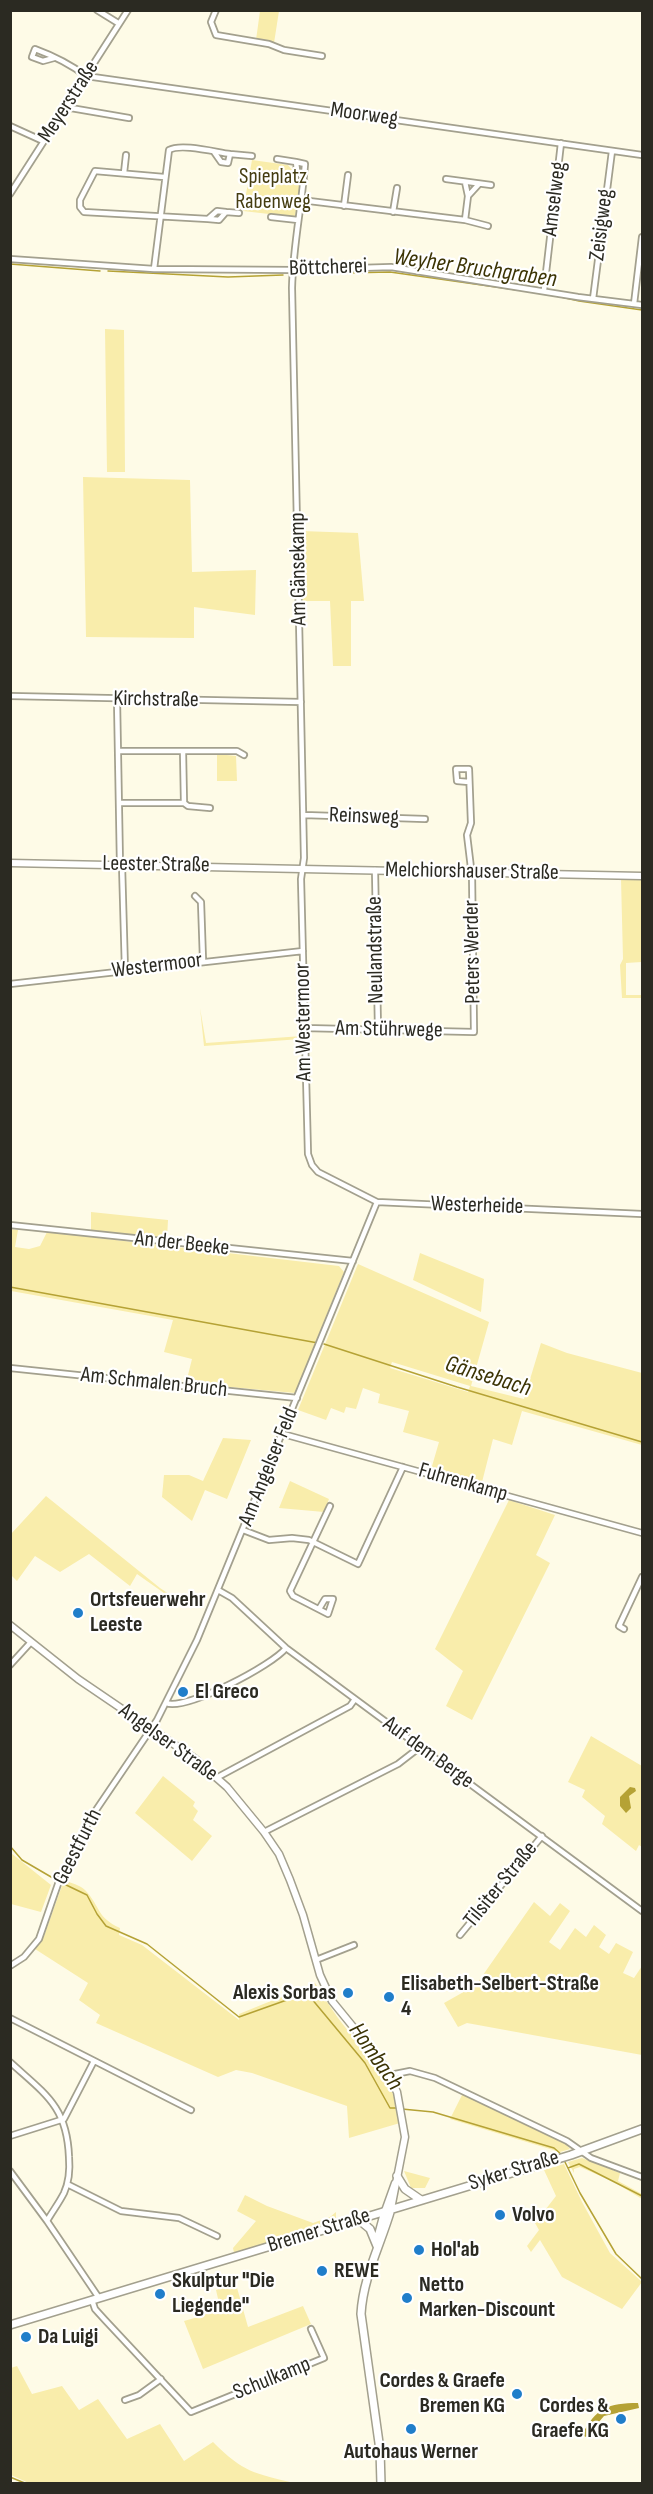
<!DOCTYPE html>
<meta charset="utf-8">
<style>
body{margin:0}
#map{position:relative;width:653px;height:2494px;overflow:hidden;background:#fefbe7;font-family:"Sofia Sans Condensed",sans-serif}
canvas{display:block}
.frame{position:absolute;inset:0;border:12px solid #2b2a22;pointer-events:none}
</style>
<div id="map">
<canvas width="653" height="2494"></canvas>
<div class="frame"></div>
</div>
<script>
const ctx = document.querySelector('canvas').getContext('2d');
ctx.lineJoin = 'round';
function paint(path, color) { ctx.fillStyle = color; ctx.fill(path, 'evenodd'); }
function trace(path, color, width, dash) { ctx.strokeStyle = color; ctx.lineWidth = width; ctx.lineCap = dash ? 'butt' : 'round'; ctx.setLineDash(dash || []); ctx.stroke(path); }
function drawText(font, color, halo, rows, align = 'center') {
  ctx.font = font + ' "Sofia Sans Condensed",sans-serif'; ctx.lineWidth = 4.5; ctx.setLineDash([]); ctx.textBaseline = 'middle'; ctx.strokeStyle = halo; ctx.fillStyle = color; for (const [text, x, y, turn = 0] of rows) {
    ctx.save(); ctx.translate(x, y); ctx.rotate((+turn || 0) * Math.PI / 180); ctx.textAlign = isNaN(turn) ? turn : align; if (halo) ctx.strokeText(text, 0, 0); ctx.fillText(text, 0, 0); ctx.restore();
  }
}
const green = new Path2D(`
 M260 11H279L274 43 256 40Z
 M252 160 288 165 301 181 295 217 243 211Z
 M105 329 124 330 125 472H107Z
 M83 477 190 480 192 572 256 570 255 615 194 607V638L86 637Z
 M301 531 358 533 364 601H351V666H333L330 601H302Z
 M217 754 236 756 237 781H217Z
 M621 879H642V962L626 963V995H642V998H622L620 965 623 959Z
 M200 1008 206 1043 302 1036 301 1039 204 1046Z
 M91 1212 168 1220 167 1239 91 1232Z
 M10 1229 18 1230 15 1247 29 1249 40 1246 47 1232 339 1266 344 1272 295 1393 186 1383 192 1359 164 1352 173 1320 11 1291Z
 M420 1253 484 1279 481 1312 413 1280Z
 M358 1264 489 1322 471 1386 524 1399 541 1343 567 1353 642 1373V1445L522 1411 512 1445 493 1439 481 1486 430 1473 439 1442 403 1432 409 1411 378 1403 380 1394 363 1388 356 1409 346 1407 344 1413 331 1408 326 1420 298 1410ZM392 1362 470 1386 468 1392 390 1368Z
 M223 1438 251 1440 227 1499 205 1490 192 1521 162 1497 164 1475H189L203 1481Z
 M290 1481 329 1499 324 1512 279 1508Z
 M46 1496 160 1588 184 1604 181 1605 137 1574 130 1586 89 1554 60 1572 35 1556 17 1581 11 1575V1534Z
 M509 1500 555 1515 536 1555 550 1563 472 1720 446 1706 463 1671 435 1649Z
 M591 1736 642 1766V1847L639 1845 636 1851 602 1824 605 1816 582 1797 585 1790 568 1782Z
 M163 1776 195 1802 193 1806 198 1811 193 1820 212 1836 192 1861 135 1813Z
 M11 1853 51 1885 41 1912 11 1904Z
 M64 1880C71 1883 80 1885 85 1890 101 1907 96 1917 120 1928L119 1935 142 1945 239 2020V2014L315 1983C323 1995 330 2007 338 2018 368 2058 392 2069 400 2123L349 2138 347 2106 252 2073 236 2070 218 2077 96 2023 100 2015 79 2000 88 1983 35 1949 44 1936Z
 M534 1902 550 1916 560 1903 570 1911 549 1942 560 1950 575 1928 586 1937 594 1925 606 1935 599 1947 609 1954 616 1943 633 1952 623 1973 634 1978 642 1966V2055L467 2023 458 2027 444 2003 476 1985Z
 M463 2093 565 2143 570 2149 560 2152 450 2119Z
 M582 2158 620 2173 618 2181 642 2194V2199L614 2182 580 2167 574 2169V2173L568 2162Z
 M564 2164 582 2202 610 2253 642 2282 622 2309 562 2277 540 2240 531 2252 527 2246 539 2230 535 2223 556 2196 544 2170Z
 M404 2171 430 2178 425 2188H411Z
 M245 2195 267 2206 313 2223 330 2217 336 2212V2218L323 2225 234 2253 233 2248 256 2221 237 2211Z
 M236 2284 248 2327 303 2306 311 2324 203 2369 184 2321 198 2317 199 2308 219 2303 216 2290Z
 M17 2366 32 2394 62 2386 79 2410 98 2399 127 2439 160 2424 184 2461 213 2442C244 2473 254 2473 294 2483L31 2484 11 2475V2368Z`);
const water = new Path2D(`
 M499 1378 517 1379 521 1383 517 1390 505 1389 497 1384Z
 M630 1787 635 1788 636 1791 629 1796 631 1808 626 1813 620 1806V1797Z
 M638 2403 639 2408 604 2416 586 2437 582 2435C596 2408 608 2403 638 2403Z`);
const stream = new Path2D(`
 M10 264 100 271
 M108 271 228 277 283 275
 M302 274 390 272 517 290
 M552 295 579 301 642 310
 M10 1287 318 1343
 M324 1344 457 1387 642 1442
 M10 1846 22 1860 58 1881
 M62 1883 87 1895 97 1914 106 1926 147 1944 239 2017 298 1996 311 1998 365 2063 390 2108H397
 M402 2109 433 2112 554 2148 562 2155
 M564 2160 580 2193 616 2254 642 2279
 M568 2168 579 2164 642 2196
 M10 2477 27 2484`);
const street = new Path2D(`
 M97 10 118 23
 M216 10 211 22 216 35 269 44 284 50 322 56
 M54 58 43 61 32 57 35 49C54 56 70 64 86 76L642 155
 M65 107 129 118
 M10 126 43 141
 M230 154 252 156
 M277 159 296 162
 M124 173 126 155
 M164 177 95 171 80 200V207L84 212 208 219
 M446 179 491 185
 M304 180 297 170 296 162 305 164C302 205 293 246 292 288L303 809 304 858 301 879 308 1154 312 1165 318 1172 377 1202 642 1214
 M465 182 468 196 479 184
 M10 194 128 10
 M301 200 465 220 468 196
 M344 206 348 175
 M217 211 226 212 219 220 208 219Z
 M226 212 239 213
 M393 212 397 188
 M271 217 298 220
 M465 220 488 226
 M10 259 154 269 293 270 391 267 578 297 642 305
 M154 269 169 150C181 143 215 152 230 154L228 163 221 162 214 152
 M544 290 561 143
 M593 299 612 151
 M634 304 642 237
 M10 696 301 702
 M117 699 120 865
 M119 751H237L244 755
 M119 803H184L183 751
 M184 803 188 806 210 808
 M304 815 425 819
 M122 865 125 970
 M375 870 378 1029
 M469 873 471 868 467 835 471 823 469 769H456L457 781 469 782
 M195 896 201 902 203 960
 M10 984 303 951
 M304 1028 474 1032 472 873
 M10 1225 353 1261
 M10 1368 297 1398
 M283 1434 642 1533
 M243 1530 269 1540 292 1538 309 1540 358 1564 403 1467
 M218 1590 232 1598 286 1648 642 1911
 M319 1609 325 1599H333L328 1614 293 1596 290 1591 330 1506
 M624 1629 619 1626 642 1577
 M10 1665 31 1642
 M166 1703C186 1711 273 1665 286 1648
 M218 1777 350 1706 355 1699
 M264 1832 398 1764 420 1747
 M460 1935 542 1836
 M316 1960 354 1945
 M10 1966 24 1957 39 1939 58 1884 80 1838 92 1816 157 1720 197 1640 377 1202
 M10 2018 191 2110
 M10 2062C45 2094 67 2106 69 2157 70 2169 69 2182 64 2193 59 2203 52 2212 47 2221L99 2298
 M390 2075 410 2071 435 2078 567 2141 591 2158 642 2177
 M10 2136 64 2119 94 2061
 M10 2171 47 2221
 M67 2184 121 2211 179 2218 217 2236
 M92 2300 95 2309 105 2320 191 2412 324 2358 311 2329
 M125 2400 139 2395 161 2379`);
const secondary = new Path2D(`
 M10 863 642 876
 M10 1625 78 1679 194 1758 227 1787 264 1832 279 1854 290 1880 303 1915 320 1975 332 2001 381 2061 397 2092 405 2137 391 2209
 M385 2211 395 2183`);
const primary = new Path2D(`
 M397 2176 405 2189 421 2200
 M358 2219 370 2229 377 2246
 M378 2237 385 2211
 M10 2325 571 2155 642 2129
 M381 2484 380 2450 361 2314C363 2277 381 2244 391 2209`);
const markers = [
 [78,1613,6,"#207eca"],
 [183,1692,6,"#207eca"],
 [348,1993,6,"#207eca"],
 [389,1997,6,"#207eca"],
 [500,2215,6,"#207eca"],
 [419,2250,6,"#207eca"],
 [322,2271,6,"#207eca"],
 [160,2294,6,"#207eca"],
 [407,2298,6,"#207eca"],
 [26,2337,6,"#207eca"],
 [517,2394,6,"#207eca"],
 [621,2419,6,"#207eca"],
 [411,2429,6,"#207eca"]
];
const streetNames = [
 ["Meyerstraße",69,102,-57],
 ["Moorweg",364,115,8],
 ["Amselweg",555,199,-83],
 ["Zeisigweg",602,225,-83],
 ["Böttcherei",328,268,-2],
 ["Am Gänsekamp",299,569,-91],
 ["Kirchstraße",156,700,1],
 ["Reinsweg",364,817,2],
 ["Leester Straße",156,865,1],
 ["Melchiorshauser Straße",472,872,1],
 ["Neulandstraße",376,950,-91],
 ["Peters Werder",473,952,-91],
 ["Westermoor",157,966,-7],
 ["Am Westermoor",304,1022,-91],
 ["Am Stührwege",389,1030,1],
 ["Westerheide",477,1206,2],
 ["An der Beeke",182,1244,6],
 ["Am Schmalen Bruch",154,1383,6],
 ["Am Angelser Feld",269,1467,-68],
 ["Fuhrenkamp",463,1483,16],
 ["Angelser Straße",168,1743,36],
 ["Auf dem Berge",428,1753,36],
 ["Geestfurth",78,1847,-63],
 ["Tilsiter Straße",501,1885,-51],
 ["Syker Straße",514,2171,-17],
 ["Bremer Straße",319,2231,-17],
 ["Schulkamp",272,2379,-22]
];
const parkNames = [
 ["Spieplatz",273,177],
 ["Rabenweg",273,202]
];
const poiNames = [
 ["Ortsfeuerwehr",90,1600],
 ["Leeste",90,1625],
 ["El Greco",195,1692],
 ["Elisabeth-Selbert-Straße",401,1984],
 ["4",401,2009],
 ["Alexis Sorbas",336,1993,"right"],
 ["Volvo",512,2215],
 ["Hol'ab",431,2250],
 ["REWE",334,2271],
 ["Skulptur \"Die",172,2281],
 ["Liegende\"",172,2306],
 ["Netto",419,2285],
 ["Marken-Discount",419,2310],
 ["Da Luigi",38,2337],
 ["Cordes & Graefe",505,2381,"right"],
 ["Bremen KG",505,2406,"right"],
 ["Cordes &",609,2406,"right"],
 ["Graefe KG",609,2431,"right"],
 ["Autohaus Werner",411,2452,"center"]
];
const waterNames = [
 ["Weyher Bruchgraben",475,269,8],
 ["Gänsebach",488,1377,17],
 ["Hombach",375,2057,55]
];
paint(green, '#f9edab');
paint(water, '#b5a235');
trace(stream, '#b5a235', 1.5);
trace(street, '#a3a08e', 8);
trace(secondary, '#a3a08e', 9);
trace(primary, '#a3a08e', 10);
trace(street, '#fff', 4.5);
trace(secondary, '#fff', 6);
trace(primary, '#fff', 7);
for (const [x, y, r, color] of markers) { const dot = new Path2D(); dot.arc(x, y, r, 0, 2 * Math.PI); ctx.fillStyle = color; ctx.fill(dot); trace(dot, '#fff', 2); }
drawText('22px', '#2b2a22', '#fff', streetNames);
drawText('22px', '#453d11', '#fff', parkNames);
drawText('bold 22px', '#2b2a22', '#fff', poiNames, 'left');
drawText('italic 24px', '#3c3405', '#fff', waterNames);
</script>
